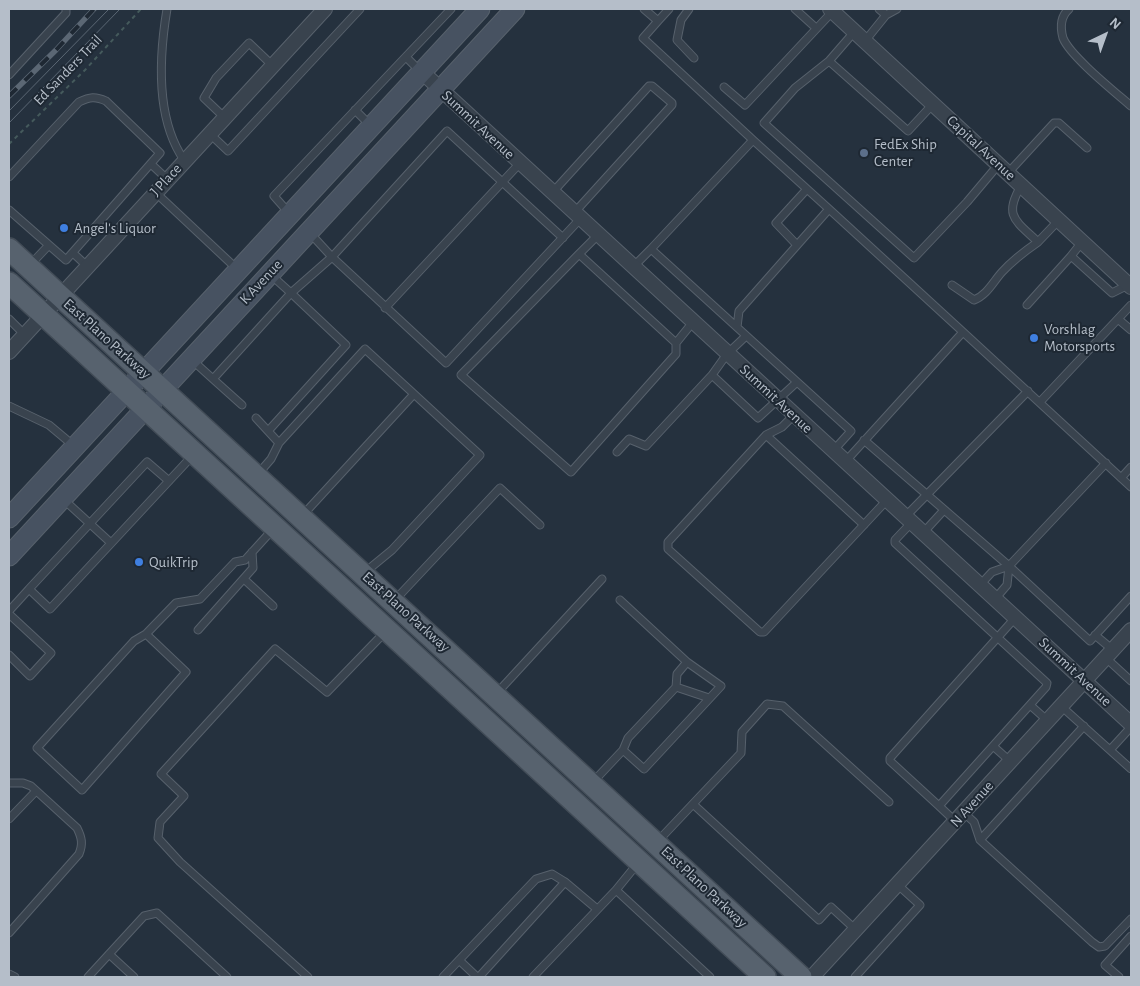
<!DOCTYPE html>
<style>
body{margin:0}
#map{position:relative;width:1140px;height:986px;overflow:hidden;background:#25313e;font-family:"Alegreya Sans",sans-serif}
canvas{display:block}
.frame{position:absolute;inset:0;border:10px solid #b5bec9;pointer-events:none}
.north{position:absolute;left:1080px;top:10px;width:50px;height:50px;-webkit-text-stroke:4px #1e2833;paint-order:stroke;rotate:42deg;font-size:14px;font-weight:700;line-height:20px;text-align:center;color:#b5bec9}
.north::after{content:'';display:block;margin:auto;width:18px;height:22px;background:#b5bec9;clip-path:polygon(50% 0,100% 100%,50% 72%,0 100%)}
</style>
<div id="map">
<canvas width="1140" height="986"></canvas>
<div class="frame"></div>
<div class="north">N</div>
</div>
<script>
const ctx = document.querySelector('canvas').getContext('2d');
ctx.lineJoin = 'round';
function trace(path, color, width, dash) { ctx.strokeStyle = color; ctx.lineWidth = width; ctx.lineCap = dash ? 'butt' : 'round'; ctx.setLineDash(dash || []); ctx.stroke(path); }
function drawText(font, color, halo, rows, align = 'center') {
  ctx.font = font + ' "Alegreya Sans",sans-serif'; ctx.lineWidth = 4; ctx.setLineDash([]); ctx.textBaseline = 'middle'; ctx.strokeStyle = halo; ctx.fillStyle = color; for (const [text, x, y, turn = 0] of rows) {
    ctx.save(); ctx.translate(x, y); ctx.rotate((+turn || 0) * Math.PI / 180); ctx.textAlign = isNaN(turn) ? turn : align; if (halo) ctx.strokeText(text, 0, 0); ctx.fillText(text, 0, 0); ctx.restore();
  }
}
const path = new Path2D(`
 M9 144 85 70 141 9`);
const service = new Path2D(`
 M167 9C159 57 155 118 184 160
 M644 9 658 21 669 9
 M689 9 681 20 677 40 694 58
 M795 9 816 28
 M879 9 886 15
 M1069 9C1061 16 1060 27 1063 38 1070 56 1115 92 1131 106
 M658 21 643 38 753 140
 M855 31 829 61 908 131 933 104
 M865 41 886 15 897 9
 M406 57 420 71
 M829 61 795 88 764 123 914 258 967 202 999 164
 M9 75 66 13V9
 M724 87 745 105 833 11
 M355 110 371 126
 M224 117 204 98 216 78 249 43 272 65
 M209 133 228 151 360 9
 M151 164 167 179
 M1008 173 1054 123H1059L1087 148
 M9 177 79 102C90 97 95 96 106 101L160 153 66 260 9 210
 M1021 186C1003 216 1016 221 1038 242L1059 220
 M155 192 237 269
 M552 193 649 86H652L672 103V105L574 213
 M289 213 274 196 451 9
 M309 232 332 257 446 363 580 219
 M598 235 579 254 676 343 693 322
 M1082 242 1071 256 1112 293 1128 285
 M797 245 776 223 807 189
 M651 249 753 140 829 209
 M73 253 87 266
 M579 254 461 375 571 472 676 354V343
 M30 265 48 246
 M633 267 651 249 851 431 833 451
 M952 285 974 300C987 295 993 282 1002 272 1013 260 1025 251 1038 242
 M1027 305 1071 256
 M385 308 520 163
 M9 319 25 335
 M1118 319 1131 330
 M737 327 739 311 829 209 963 332
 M746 336 727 354 712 375 758 418 797 382
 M191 359 213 379 291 293 271 275
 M213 379 242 405
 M1040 402 1131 305
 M9 406 49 425 74 446
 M794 415 782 427 766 435 668 542V549L760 632H764L887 500
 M256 418 279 443
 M269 430 346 345 291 293 332 257 447 131 563 238
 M766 435 864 525
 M864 440 1009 566 1090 641 1131 596
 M617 452 629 439 646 446 712 375
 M845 462 963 332 1131 487
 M258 474 271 459 279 443 365 349 414 394
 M1121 478 1131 467
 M62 498 111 543
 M302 516 414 394 480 455 392 550 364 573
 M905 517 1028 391
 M912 522 895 540V543L1047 683 1046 687 939 806 956 822
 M923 533 944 510
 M244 579 273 606
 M980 585 992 572 1009 566 1106 463
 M29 589 147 462 169 481
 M995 599 1007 585 1009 566
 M620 600 687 662 721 686 644 769 623 750
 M394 601 500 488 540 525
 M9 611 29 589 50 609 194 454
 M9 614 51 653 30 676 9 655
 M198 630 253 568 252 552
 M146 634 186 672 82 790 37 748 134 641 146 634 176 603 200 599 235 562 245 560 274 528
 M1095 635 1113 650
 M1106 658 1131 681
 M676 687 677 674 687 662
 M496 694 602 579
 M1030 705 1048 721
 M1061 706 1131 769
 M993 746 1011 762
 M1110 750 1131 727
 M9 783H23L31 786 77 828C82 838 83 844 79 854L9 933
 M592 783 623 750 628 738 676 687 709 698
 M693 804 819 920 831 907 856 930
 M939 806 890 761V758L1015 618
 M964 813 974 822 980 840 1092 942 1099 947 1105 946 1131 919
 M9 819 36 791
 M980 840 1084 726
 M658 841 741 753 742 732 767 704 783 706 889 802
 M616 890 710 977
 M109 954 134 977
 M459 960 477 977
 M9 974 15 977
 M88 977 144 916 157 913 227 977
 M308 977 180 862 158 838 160 822 184 796 161 774 275 649 327 692 386 631
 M443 977 536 879 552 874 565 882
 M479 977 565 882 597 909
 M533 977 616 890 638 863
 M855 977 920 905 898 885
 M1119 977 1105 965 1131 936`);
const minor = new Path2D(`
 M830 9 1131 287
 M422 72 1131 724
 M9 352 325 9
 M812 977 1131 630`);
const secondary = new Path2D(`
 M9 518 480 9
 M9 556 515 9`);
const primary = new Path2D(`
 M9 249 801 977
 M9 283 765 977`);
const tram = new Path2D(`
 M9 111 109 9
 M9 123 120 9`);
const rail = new Path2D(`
 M9 96 56 50 94 9`);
const markers = [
 [864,153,5,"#5c6f8a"],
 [64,228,5,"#3f7fe0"],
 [1034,338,5,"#3f7fe0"],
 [139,562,5,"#3f7fe0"]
];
const streetNames = [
 ["Ed Sanders Trail",68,70,-46],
 ["Summit Avenue",478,125,43],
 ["Capital Avenue",981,148,43],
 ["J Place",166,180,-47],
 ["K Avenue",261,282,-47],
 ["East Plano Parkway",107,339,42],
 ["Summit Avenue",776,399,43],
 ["East Plano Parkway",406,612,42],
 ["Summit Avenue",1075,672,43],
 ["N Avenue",972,804,-48],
 ["East Plano Parkway",704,887,43]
];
const poiNames = [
 ["FedEx Ship",874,144],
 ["Center",874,161],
 ["Angel's Liquor",74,228],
 ["Vorshlag",1044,329],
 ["Motorsports",1044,346],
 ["QuikTrip",149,562]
];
trace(service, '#57616c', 9);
trace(minor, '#57616c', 16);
trace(secondary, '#57616c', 21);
trace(primary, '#424c57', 24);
trace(path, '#455a5c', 2, [4, 4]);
trace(service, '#39434e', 7);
trace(minor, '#39434e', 14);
trace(secondary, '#475261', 19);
trace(primary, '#57626e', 21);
trace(tram, '#5b6774', 1);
trace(rail, '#5b6774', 5.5);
trace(rail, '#1e2833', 4, [11]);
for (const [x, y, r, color] of markers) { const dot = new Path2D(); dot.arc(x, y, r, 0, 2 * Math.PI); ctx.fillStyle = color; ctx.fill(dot); trace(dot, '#1e2833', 2); }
drawText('15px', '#b5bec9', '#1e2833', streetNames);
drawText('15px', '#b5bec9', '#1e2833', poiNames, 'left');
</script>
